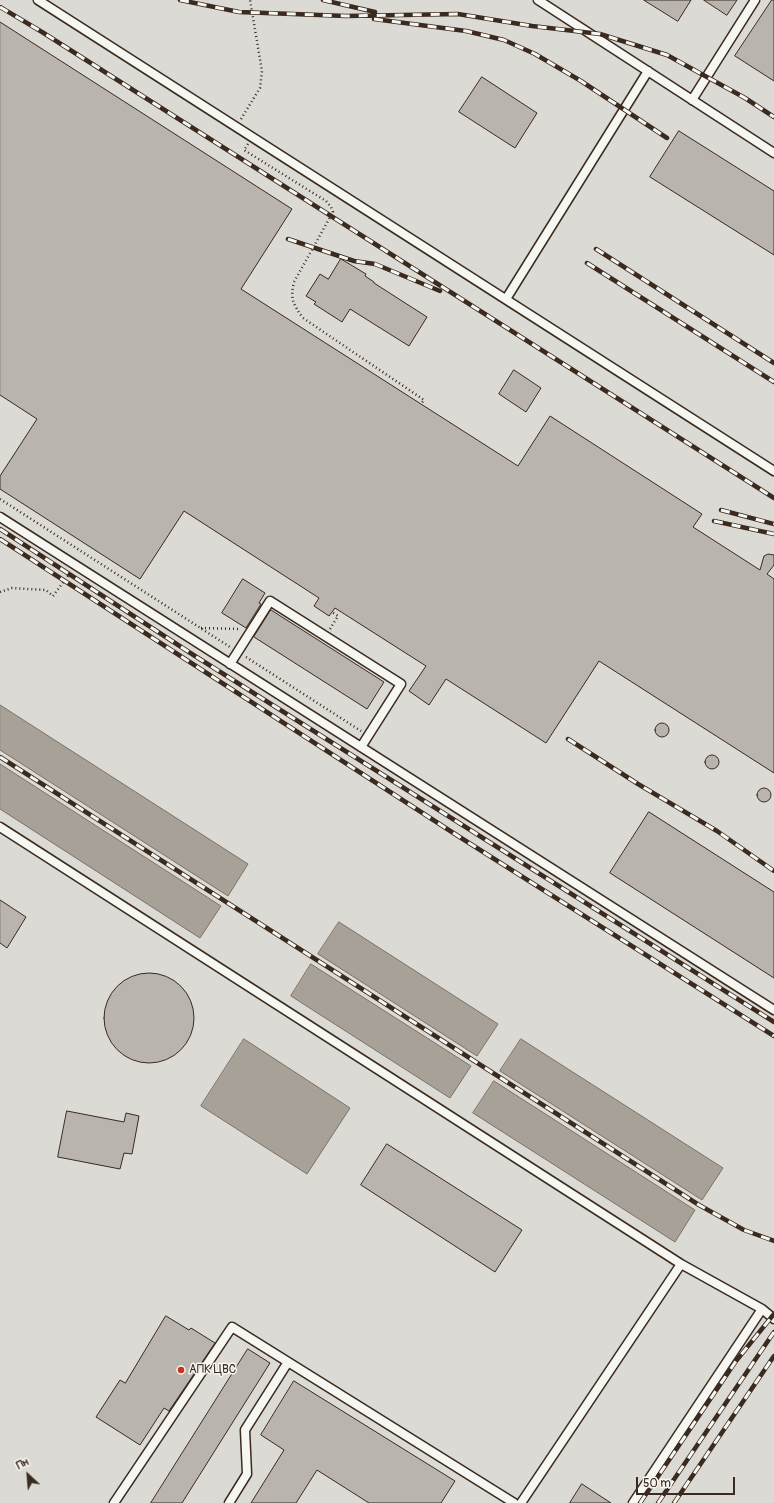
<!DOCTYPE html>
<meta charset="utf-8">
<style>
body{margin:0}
#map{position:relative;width:774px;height:1503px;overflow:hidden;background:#ebeae5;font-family:Pangolin,sans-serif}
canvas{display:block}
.north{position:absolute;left:8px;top:1455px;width:40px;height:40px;-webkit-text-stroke:3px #f6f6f2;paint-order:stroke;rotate:334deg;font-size:11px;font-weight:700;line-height:16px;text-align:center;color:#3b2a1e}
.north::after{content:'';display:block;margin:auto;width:14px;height:18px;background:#3b2a1e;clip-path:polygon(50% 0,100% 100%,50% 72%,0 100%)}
.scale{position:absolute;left:636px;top:1477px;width:99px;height:18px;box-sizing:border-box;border:2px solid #3b2a1e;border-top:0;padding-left:5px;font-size:12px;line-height:14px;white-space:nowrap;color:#3b2a1e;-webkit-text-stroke:3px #f6f6f2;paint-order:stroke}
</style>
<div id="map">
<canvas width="774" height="1503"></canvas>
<div class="north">Пн</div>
<div class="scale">50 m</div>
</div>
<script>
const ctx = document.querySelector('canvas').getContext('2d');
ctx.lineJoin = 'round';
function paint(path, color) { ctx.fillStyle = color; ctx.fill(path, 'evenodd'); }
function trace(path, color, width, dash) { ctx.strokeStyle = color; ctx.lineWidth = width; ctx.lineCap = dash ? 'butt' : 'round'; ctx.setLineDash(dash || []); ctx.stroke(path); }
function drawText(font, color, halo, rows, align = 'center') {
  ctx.font = font + ' Pangolin,sans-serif'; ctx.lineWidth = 3; ctx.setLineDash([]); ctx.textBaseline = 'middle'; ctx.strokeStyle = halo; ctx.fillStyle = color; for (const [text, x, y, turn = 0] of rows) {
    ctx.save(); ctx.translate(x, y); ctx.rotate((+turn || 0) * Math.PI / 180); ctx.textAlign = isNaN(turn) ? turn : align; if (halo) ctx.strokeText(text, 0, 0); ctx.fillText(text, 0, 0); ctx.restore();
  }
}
const built = new Path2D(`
 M0 0H774V1503H0Z`);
const water = new Path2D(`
 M0 705 248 864 228 896 0 750Z
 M0 764 221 906 200 938 0 809Z
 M339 922 498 1024 477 1056 318 954Z
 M311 964 471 1066 450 1098 291 996Z
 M244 1039 350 1108 307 1174 201 1106Z
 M521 1039 723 1168 702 1200 500 1071Z
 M494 1081 695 1210 675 1242 473 1113Z`);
const building = new Path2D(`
 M644 0H691L678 21Z
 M704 0H737L727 15Z
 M772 0H774V81L735 56Z
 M0 22 292 209 241 289 518 466 550 416 702 514 693 527 760 570 764 556 768 554 774 555V565L767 574 774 579V773L599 661 546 743 446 679 429 705 409 691 426 666 335 608 329 616 314 606 319 598 184 511 140 579 0 489V476L37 419 0 395Z
 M482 77 537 113 515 148 459 112Z
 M679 131 774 191V255L650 177Z
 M341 259 366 274 365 276 374 282V283L427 317 409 346 350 309 342 322 314 304 316 302 306 296 320 274 328 279Z
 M514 370 541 388 526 412 499 394Z
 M243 579 265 593 259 603 261 604 246 628 222 613Z
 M271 610 384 682 367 709 254 637Z
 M655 730a7 7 0 1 1 14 0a7 7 0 1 1-14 0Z
 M705 762a7 7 0 1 1 14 0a7 7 0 1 1-14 0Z
 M757 795a7 7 0 1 1 14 0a7 7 0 1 1-14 0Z
 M649 812 774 892V978L610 873Z
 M0 900 26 917 7 948 0 943Z
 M104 1018a45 45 0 1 1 90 0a45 45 0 1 1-90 0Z
 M67 1111 124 1122 126 1113 139 1116 132 1154 124 1153 120 1169 58 1157Z
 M387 1144 522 1230 495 1272 361 1185Z
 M166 1316 189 1330 191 1328 215 1343 169 1411 164 1408 140 1445 96 1417 120 1380 125 1383Z
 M248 1349 270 1363 182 1503H151Z
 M294 1381 455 1481 441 1503H369L317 1470 296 1503H251L284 1450 261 1435Z
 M582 1484 611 1503H570Z`);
const path = new Path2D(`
 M241 119 260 88 262 71 250 0
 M248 144 244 150 326 201 331 207 333 212 294 282C290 299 293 304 303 318L424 400 421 404
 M0 499 230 647
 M0 592 12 588 46 590 53 596 70 573
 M201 628 240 629
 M330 629 338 616 332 612
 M246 657 361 731`);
const lane = new Path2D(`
 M38 0 774 471
 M538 0 774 153
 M692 100 755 0
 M506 299 648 71
 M0 517 774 1010
 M230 664 270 601 401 684 361 747
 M0 827 681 1264 762 1309 774 1319
 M114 1503 232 1327 514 1503
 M229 1503 247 1474 245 1430 288 1362
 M521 1503 681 1264
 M633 1503 762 1309`);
const rail = new Path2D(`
 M180 0 239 12 346 16 458 14 532 26 600 34 667 55 745 98 774 117
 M323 0 375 12
 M0 7 42 32 774 498
 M374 19 466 31 504 40 535 54 581 81 667 138
 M288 239 354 261 375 264 440 291
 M596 249 774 363
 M587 263 774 382
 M721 510 774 524
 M714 521 774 534
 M0 529 195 656 774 1022
 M0 539 458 836 774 1036
 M568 739 638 784 717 831 774 871
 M0 757 699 1205 744 1230 774 1241
 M640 1503 736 1361 774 1314
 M658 1503 774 1332
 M674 1503 774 1356`);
const markers = [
 [181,1370,4,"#c8321e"]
];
const poiNames = [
 ["АПК ЦВС",189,1370]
];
paint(built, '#dcdad4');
paint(water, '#a8a198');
trace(water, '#7c7167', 1);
paint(building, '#bab4ae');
trace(building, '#3b2a1e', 1);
trace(lane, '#3b2a1e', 11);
trace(path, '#3b2a1e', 2.5, [1, 3]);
trace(lane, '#f6f6f2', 8);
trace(rail, '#3b2a1e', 4.5);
trace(rail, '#f6f6f2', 3, [9]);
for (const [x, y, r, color] of markers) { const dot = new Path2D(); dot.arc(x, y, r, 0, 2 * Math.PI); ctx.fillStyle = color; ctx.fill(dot); trace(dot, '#f6f6f2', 1.5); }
drawText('12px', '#3b2a1e', '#f6f6f2', poiNames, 'left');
</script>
